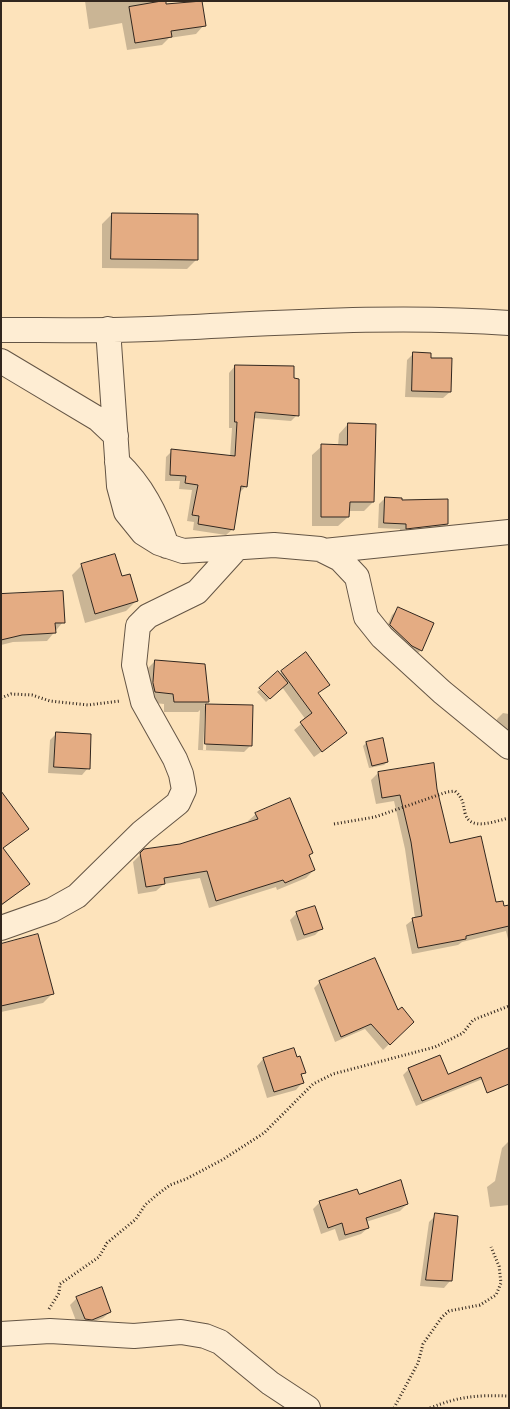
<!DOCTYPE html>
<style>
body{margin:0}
#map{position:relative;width:510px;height:1409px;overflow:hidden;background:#fde3bb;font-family:Alegreya,serif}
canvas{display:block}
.frame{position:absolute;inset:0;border:2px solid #31261e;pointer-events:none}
</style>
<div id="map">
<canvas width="510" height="1409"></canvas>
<div class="frame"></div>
</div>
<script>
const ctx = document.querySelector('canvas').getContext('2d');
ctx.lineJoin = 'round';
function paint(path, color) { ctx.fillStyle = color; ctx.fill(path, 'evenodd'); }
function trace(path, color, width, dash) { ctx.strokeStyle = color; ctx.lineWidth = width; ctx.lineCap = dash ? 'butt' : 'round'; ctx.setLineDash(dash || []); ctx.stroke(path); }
const shadow = new Path2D(`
 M85 1H164L165 6 200 1 204 25 196 34 169 38 162 45 127 50 122 23 89 29Z
 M112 214 197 259 187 269 102 268V224Z
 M413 354 429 359 450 392 443 398 405 397 407 360Z
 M235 366 297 415 291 421 253 418 246 486 239 493 233 529 226 535 193 530 194 522 187 521 192 490 179 489 180 481H165L166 457 172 451 230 457 232 428H229V373Z
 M348 424 373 502 364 511H348V517L338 526H312V455L322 446H338L339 434Z
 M385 498 400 501 447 524 441 530 400 534V529L378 528 379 504Z
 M82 565 136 601 126 611 85 623 72 575Z
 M1 596 63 622 47 641 13 642 1 645Z
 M399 608 421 650 414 657 384 633 392 615Z
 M155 661 204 666 208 702 204 706 252 707 251 745 244 752 198 750 200 710 198 712H164V704L145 702V671ZM205 711H207L206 750H203Z
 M282 672 328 684 317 694 339 739 314 757 294 730 306 720 282 687 266 702 257 692 278 673 279 674Z
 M503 713 509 714V741L495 730 497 719Z
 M57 733 88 768 82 775 48 773 50 740Z
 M366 743 387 762 384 765 369 768 363 746Z
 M378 773 436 789 449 844 495 904 504 908 509 906V943L506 931 462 942 458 945 412 954 406 925 415 918 405 849 394 801 376 804 371 780Z
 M1 808 28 829 1 850Z
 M256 814 312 853 308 857 314 870 306 878 277 890 276 887 209 908 200 878 164 884 156 891 138 894 133 862 144 851 180 845 249 823 248 821Z
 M1 860 29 884 1 906Z
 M297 913 322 928 315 935 297 941 290 920Z
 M1 945 52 994 43 1003 1 1012Z
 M374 959 397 1012 412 1022 383 1050 365 1029 335 1042 314 988 320 982Z
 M263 1059 304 1072 300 1076 302 1083 296 1090 267 1098 257 1066Z
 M485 1061V1078L416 1106 403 1075 409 1069 447 1075Z
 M508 1142 509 1205 490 1207 487 1187 495 1181 502 1148Z
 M358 1195 407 1204 400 1211 366 1222 368 1228 361 1234 339 1241 335 1229 321 1234 313 1209 320 1202Z
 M436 1215 450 1281 444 1288 420 1286 429 1222Z
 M77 1298 110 1312 103 1318 84 1326H78L70 1305Z`);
const building = new Path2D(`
 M162 1H166V4L202 1 206 26 171 31 172 37 135 43 129 7Z
 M112 213 198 214V260L111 259Z
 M413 352 431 353V358H452L451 392 412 391Z
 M235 365 294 366V378L299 379V416L255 412 247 487 241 486 234 530 198 524 199 516 192 515 198 485 185 483 186 476 170 475 171 449 235 456 237 422H235Z
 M348 423 376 424 374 502H350L349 517H321V444L347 445Z
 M385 497 402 498V500L448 499V524L406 529V524L384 523Z
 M115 554 122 576 130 574 138 601 95 614 81 564Z
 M63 591 65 623H55L56 633 22 635 1 640V594Z
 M398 607 434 623 422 651 412 646 390 625Z
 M306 652 330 685 318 693 347 733 322 752 300 722 312 713 281 671Z
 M155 660 205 664 209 702H174L173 694 155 692 153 683Z
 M278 671 288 683 270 699 259 688Z
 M206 704 253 705 252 746 205 744Z
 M56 732 91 734 90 769 54 767Z
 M383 738 388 762 372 766 366 742Z
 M434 763 437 789 450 843 481 836 496 902 503 901 504 906 509 905V926L466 936V939L418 948 412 918 422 916 411 842 400 795 382 798 378 772Z
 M1 791 29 829 3 848 30 884 1 905Z
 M290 798 313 853 309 855 315 870 285 883 283 880 216 901 207 871 164 878 165 884 146 887 140 853 144 849 180 844 258 819 255 813Z
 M315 906 323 929 304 935 296 912Z
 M38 934 54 994 1 1006V944Z
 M375 958 398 1010 402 1007 414 1022 390 1045 371 1024 341 1037 319 981Z
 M294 1048 297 1057 300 1056 306 1073 301 1074 304 1083 274 1092 263 1058Z
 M509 1048V1084L487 1093 481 1077 422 1101 408 1068 440 1055 448 1074Z
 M401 1180 408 1204 366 1218 369 1228 345 1235 342 1223 328 1228 319 1201 357 1189 359 1194Z
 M435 1213 458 1216 452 1281 426 1280Z
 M102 1287 111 1312 92 1320 85 1319 76 1297Z`);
const path = new Path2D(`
 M1 698 11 694 32 695 50 701 88 705 120 701
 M334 824 375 817 447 792 455 791C463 798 463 803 465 813 470 832 495 821 509 818
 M49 1309 59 1293 60 1284 99 1257 107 1243 136 1219 145 1205 158 1194 170 1185 186 1179 222 1160 264 1133 313 1084 333 1074 435 1047 463 1033 473 1020 509 1006
 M394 1408 418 1363 423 1344 442 1317 449 1311 480 1305 496 1295 501 1283 499 1266 491 1247
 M430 1408C460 1396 477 1395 509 1396`);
const minor = new Path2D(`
 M108 329 119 486 126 512 143 533 159 543 183 551 274 545 320 549 340 559 357 577 366 617 382 637 442 692 509 747
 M1 330C50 330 100 331 149 329 268 324 389 314 509 323
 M1 361 98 419 116 436
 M117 462C142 486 156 513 167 546
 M324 551 509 532
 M1 928 52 910 77 896 142 832 178 803 184 790 181 774 175 759 143 702 134 665 138 626 148 616 197 592 237 548
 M1 1334 50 1331 134 1336 181 1332 205 1336 220 1342 270 1383 308 1408`);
paint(shadow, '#0003');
paint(building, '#e4ac83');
trace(building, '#31261e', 1);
trace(minor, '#645545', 26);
trace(path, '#31261e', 3, [1, 2.5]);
trace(minor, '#feedd3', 24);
</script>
